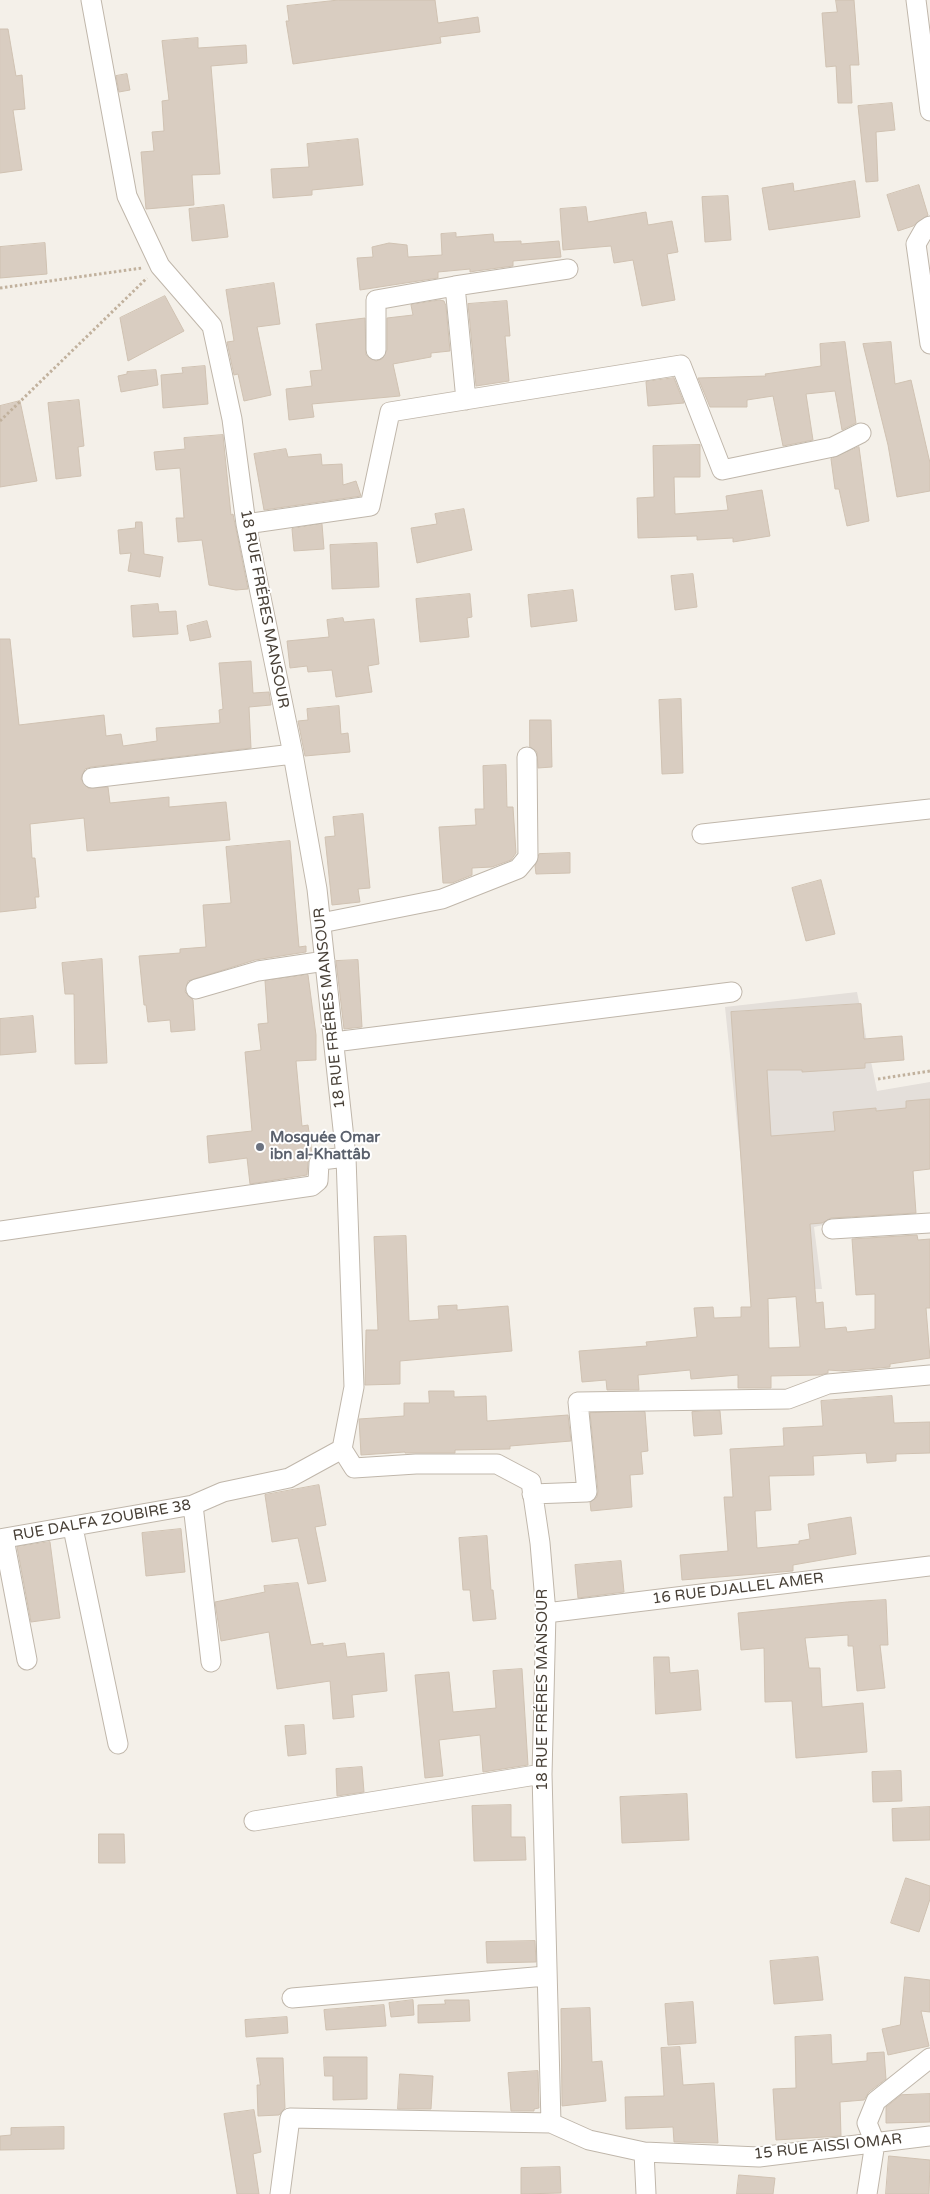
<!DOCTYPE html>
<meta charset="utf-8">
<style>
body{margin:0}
canvas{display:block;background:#f4f0e9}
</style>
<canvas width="930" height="2194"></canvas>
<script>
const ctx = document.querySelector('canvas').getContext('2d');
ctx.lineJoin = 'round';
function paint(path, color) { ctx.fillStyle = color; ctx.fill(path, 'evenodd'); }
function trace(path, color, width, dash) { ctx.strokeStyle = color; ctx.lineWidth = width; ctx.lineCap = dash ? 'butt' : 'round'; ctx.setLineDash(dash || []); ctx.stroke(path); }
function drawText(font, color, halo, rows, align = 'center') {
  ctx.font = font + ' "Varela Round",sans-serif'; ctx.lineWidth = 4; ctx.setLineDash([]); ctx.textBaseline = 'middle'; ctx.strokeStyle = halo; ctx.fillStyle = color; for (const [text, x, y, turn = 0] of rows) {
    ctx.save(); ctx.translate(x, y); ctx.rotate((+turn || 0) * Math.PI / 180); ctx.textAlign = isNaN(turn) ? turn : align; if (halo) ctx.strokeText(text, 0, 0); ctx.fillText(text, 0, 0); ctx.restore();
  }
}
const industrial = new Path2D(`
 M857 992 877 1091 930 1082V1162L843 1166 851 1219 814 1227 822 1289 754 1288 725 1007Z`);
const building = new Path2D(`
 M339 0H435L438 23 478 17 480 32 440 37 441 43 293 64 286 21H289L287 6Z
 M836 0H854L859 65H850L852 103H838L836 66 826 67 822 13 837 12Z
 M0 29H8L16 76 22 75 25 109 13 110 22 170 0 173Z
 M198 38V48L246 45 247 63 211 66 220 174 192 175 194 205 146 209 141 152 154 151 152 132 164 131 162 101 169 100 162 41Z
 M127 74 130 90 119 92 116 76Z
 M892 103 895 130 876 132 878 181 866 182 858 106Z
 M358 139 363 185 312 190V195L273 198 271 169 309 167 307 144Z
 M855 181 860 217 769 230 762 188 793 183 794 191Z
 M919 185 928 215 913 226 898 231 887 195Z
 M728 196 731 240 705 242 702 197Z
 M224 205 228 237 192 241 189 209Z
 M586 207 588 222 646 212 648 225 672 221 678 252 667 254 675 300 642 306 633 260 614 263 611 246 563 250 560 209Z
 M456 233V237L493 234 494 242 521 241V244L559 241 561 257 513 261V266L476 271 470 272V269L438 272V278L360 290 357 258 373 257 372 247 389 243 407 245 408 257 442 255 441 234Z
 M45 243 47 274 0 278V247Z
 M274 283 280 324 257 327 271 395 244 401 238 374 234 375 227 342 234 341 226 290Z
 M165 296 184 331 128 361 120 318Z
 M440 300 444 301 446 306 450 351 431 353V357L393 364 400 396 312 404 314 417 289 420 286 389 312 386 310 371 322 370 316 324 365 318 366 355 376 361 382 359 387 350V318L413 315 411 305Z
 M507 301 510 336H505L509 381 476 386 468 304Z
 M845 342 856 423 842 430 835 391 806 394 813 440 783 446 773 396 747 400V407H710L698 378 766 376 765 374 821 366 820 344Z
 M891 342 895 384 911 380 930 463V491L897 497 888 445 863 344Z
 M205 366 208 404 163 408 161 375 183 373 182 368Z
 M156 370 158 385 121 392 118 376 127 374V372Z
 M674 378 684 403 648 406 646 382Z
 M79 400 84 446 78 447 81 476 56 479 48 403Z
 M20 401 37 481 0 487V406Z
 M223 435 231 515 233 514 248 589 236 590 209 585 202 540 178 542 176 518H184L180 468 156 470 154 452 185 449 184 438Z
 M700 445V477H674L675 514 728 510 726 496 762 490 770 536 733 542V538L697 540V536L638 538 637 498 654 497 653 446Z
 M859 447 869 521 847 526 839 489H835L831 459Z
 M286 449 288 457 321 454 322 465 342 464 343 485 356 481 361 496 264 510 254 454Z
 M464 509 472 550 417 563 411 528 437 524 435 514Z
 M136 522H142L144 554 163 557 160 577 128 571 131 553 120 554 118 530 135 528Z
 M322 524 324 549 294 551 292 529Z
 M377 543 379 587 332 589 330 545Z
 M693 574 697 607 675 610 671 576Z
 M573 590 577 621 531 627 528 595Z
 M470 594 472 617 467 618 469 637 420 642 416 599Z
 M158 604 159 612 176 611 178 634 133 637 131 606Z
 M343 618 344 622 374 619 379 664 368 666 372 692 336 697 332 670 308 672 307 666 290 668 287 641 329 637 327 620Z
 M207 621 211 637 190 641 187 626Z
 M0 639H10L19 725 104 715 106 736 121 734 123 746 157 741 156 728 220 723 219 710 223 709 219 663 251 661 253 693 269 692 271 705 249 707 251 748 91 767 85 769 81 779 88 788 108 787 110 803 169 797V807L226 802 230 840 87 851 84 818 30 824 32 858H35L39 897H35L36 908 0 912Z
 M681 699 683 773 662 774 659 700Z
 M339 706 341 734 348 733 350 752 305 756 298 721 308 720 307 709Z
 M530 720H551L552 767 538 768 537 752 530 747Z
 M506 765 507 807H513L516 853 511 860 492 867 472 868V875L452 883H443L439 827 476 825 475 809H484L483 766Z
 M363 814 370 888 358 889 360 902 332 905 325 837 335 836 333 817Z
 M290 841 299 947 306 946V952L255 960 188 981 185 992 193 1000 195 1030 171 1032 170 1020 148 1022 146 1005H144L139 956 180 953V949L206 947 203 905 231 903 226 847Z
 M570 853V873L536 874 535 866 539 854Z
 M821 880 835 934 806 941 792 888Z
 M102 959 107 1063 75 1064 74 994H65L62 963Z
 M358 960 362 1027 344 1029 336 961Z
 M308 975 316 1035V1060L296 1061 302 1126 308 1125 312 1153 308 1162 307 1175 250 1184 247 1158 209 1163 207 1136 252 1131 245 1052 261 1050 258 1024 268 1023 265 981Z
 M861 1004 864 1039 902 1036 904 1060 865 1063V1068L802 1072V1070H767L771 1136 835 1131 833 1112 876 1108V1111L906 1108V1101L930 1099V1169L913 1171 916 1213 831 1218 822 1223 810 1224 816 1303 823 1302 825 1329 846 1327 847 1332 875 1329V1294L856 1295 852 1239 917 1235 918 1240 930 1239V1308H926L930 1358 890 1364V1367L843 1371 828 1370V1373L820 1375 771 1376V1388H738V1375L691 1379 690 1370 638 1375 639 1390H607L606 1380 582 1382 579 1351 647 1346 646 1342 697 1337 694 1308 713 1307 714 1318 741 1317V1307H751L731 1012ZM796 1297 800 1347 769 1348 768 1299Z
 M33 1016 36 1052 0 1055V1019Z
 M406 1236 409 1321 439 1319 438 1306 457 1305V1310L508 1306 512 1351 400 1361V1384L365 1385 366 1330H378L374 1237Z
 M429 1391H454V1397L486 1396 487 1421 568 1415 571 1441 510 1446V1449L455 1450V1453H405V1452L361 1455 359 1419 404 1416V1403H429Z
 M892 1396 894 1423 930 1422V1453L896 1454V1461L867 1463 866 1453 813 1456 814 1475 769 1476 771 1510 755 1511 757 1548 799 1544V1541L810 1539 808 1524 851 1517 856 1554 793 1565V1571L682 1580 680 1555 728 1551 724 1497H733L730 1449 784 1446 783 1428 823 1426 821 1401Z
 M720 1411 722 1434 694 1436 692 1412Z
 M645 1412 648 1451 641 1452 643 1474 630 1475 632 1507 591 1511 590 1502 597 1497 598 1491 590 1413Z
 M319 1485 326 1525 315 1527 326 1581 308 1584 298 1538 272 1542 265 1495Z
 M181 1529 185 1572 146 1576 142 1533Z
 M487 1536 491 1590H493L496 1619 473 1621 470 1590H463L459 1538Z
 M50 1542 60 1618 31 1622 17 1547Z
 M621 1561 624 1592 578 1598 575 1565Z
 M298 1583 311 1645 323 1643V1646L345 1643 347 1657 384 1653 387 1691 352 1695 354 1717 333 1719 330 1681 277 1689 269 1632 221 1641 215 1602 265 1592 264 1586Z
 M886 1600 888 1645H880L885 1688 857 1691 853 1646H848V1635L805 1638 809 1668H820L822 1707 863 1703 867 1752 796 1758 792 1701 765 1702 764 1648 741 1650 738 1613 847 1602Z
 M654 1657H669L670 1673 698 1670 701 1710 656 1714Z
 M522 1669 528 1765 483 1772 480 1735 439 1740 443 1776 425 1778 415 1675 449 1672 453 1712 496 1708 493 1671Z
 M304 1725 306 1754 288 1756 285 1726Z
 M362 1767 364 1792 337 1796 336 1769Z
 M901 1771 902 1801 873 1802 872 1772Z
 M687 1794 689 1840 622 1843 620 1797Z
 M511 1805V1837H525L526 1860 474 1861 472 1806Z
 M930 1807V1840L893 1841 892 1809Z
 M99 1834H124L125 1863H99Z
 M906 1878 930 1886V1899L919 1932 891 1923Z
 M535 1941 536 1962 487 1963 486 1942Z
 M818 1957 823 2000 774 2004 770 1961Z
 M905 1977 930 1980V2012L921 2011 929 2046 888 2055 882 2029 900 2025Z
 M413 2000 414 2015 391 2017 389 2003Z
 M445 2000H469L470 2021 418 2023V2005L445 2004Z
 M693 2002 696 2043 668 2045 665 2004Z
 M384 2005 386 2026 326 2030 324 2010Z
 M590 2008 592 2062 602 2061 606 2101 562 2106 561 2009Z
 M287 2017 288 2033 246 2037 245 2020Z
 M831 2035 832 2064 867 2061V2053L884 2052 886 2079 869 2092 864 2100 840 2102 841 2136 776 2140 773 2089 796 2088 795 2037Z
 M680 2047 683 2085 714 2083 718 2143 674 2142 673 2127 626 2129 625 2097 664 2096 661 2048Z
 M324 2057H367V2099L333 2100V2076H325Z
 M257 2058H283L285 2108 279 2115 258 2116 257 2085H260Z
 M538 2071 539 2108 534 2109V2111H511L508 2073Z
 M400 2074 433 2076 431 2109H398Z
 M930 2094V2122L886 2123V2107L901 2095Z
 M254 2110 261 2152 253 2154 259 2194H237L224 2114Z
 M64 2127V2149L0 2150V2136L11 2135V2128Z
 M889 2156 930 2160 929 2194H886Z
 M560 2167 561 2193 521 2194V2168Z
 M739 2175 775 2178 773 2194H737Z`);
const path = new Path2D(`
 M0 288 142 268
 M0 421 147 278
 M878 1079 930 1071`);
const street = new Path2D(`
 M91 0 127 196 160 266 212 326 232 419 246 524 293 754 317 889 346 1157 354 1387 342 1449 354 1468 416 1464H497L531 1482 540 1543 546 1613 542 1774 551 2123
 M916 0 930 111
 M930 226 924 230 916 244 930 344
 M376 350V300L455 286
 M466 400 455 286 568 269
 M246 524 370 506 390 412 681 365 722 470 833 447 861 433
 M92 778 293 754
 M702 834 930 809
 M321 923 442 899 518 869 528 857 527 757
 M196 989 258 971 325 961
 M334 1042 732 992
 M832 1229 930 1223
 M0 1231 312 1186 318 1181 319 1163 321 1160 346 1157
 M532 1494 587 1492 578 1402 788 1399 828 1384 930 1375
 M193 1505 211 1662
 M73 1528 118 1744
 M0 1539 193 1505 223 1492 289 1478 342 1449
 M4 1539 27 1660
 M546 1613 930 1566
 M254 1821 542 1774
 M292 1998 546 1976
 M644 2152 646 2194
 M280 2194 290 2118 551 2123 589 2140 644 2152 759 2157 930 2136
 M867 2194 875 2143 867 2123 876 2101 930 2058`);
const markers = [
 [260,1147,5,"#6b7280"]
];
const streetNames = [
 ["18 RUE FRÉRES MANSOUR",264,609,79],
 ["18 RUE FRÉRES MANSOUR",330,1008,-96],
 ["RUE DALFA ZOUBIRE 38",102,1521,-10],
 ["16 RUE DJALLEL AMER",738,1589,-7],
 ["18 RUE FRÉRES MANSOUR",543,1690,-90],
 ["15 RUE AISSI OMAR",828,2147,-6]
];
const worshipNames = [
 ["Mosquée Omar",270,1138],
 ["ibn al-Khattâb",270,1155]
];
paint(industrial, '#e4dfda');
paint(building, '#d9cdc1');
trace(building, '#d0c2b2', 1);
trace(street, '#c0b7ab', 21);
trace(path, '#c1b19d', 3, [2.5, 2.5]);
trace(street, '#fff', 19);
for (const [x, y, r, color] of markers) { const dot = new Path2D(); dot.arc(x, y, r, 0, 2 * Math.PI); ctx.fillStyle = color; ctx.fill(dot); trace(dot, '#fff', 2); }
drawText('15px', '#484037', '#fff', streetNames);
drawText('bold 15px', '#5b616d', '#fff', worshipNames, 'left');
</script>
